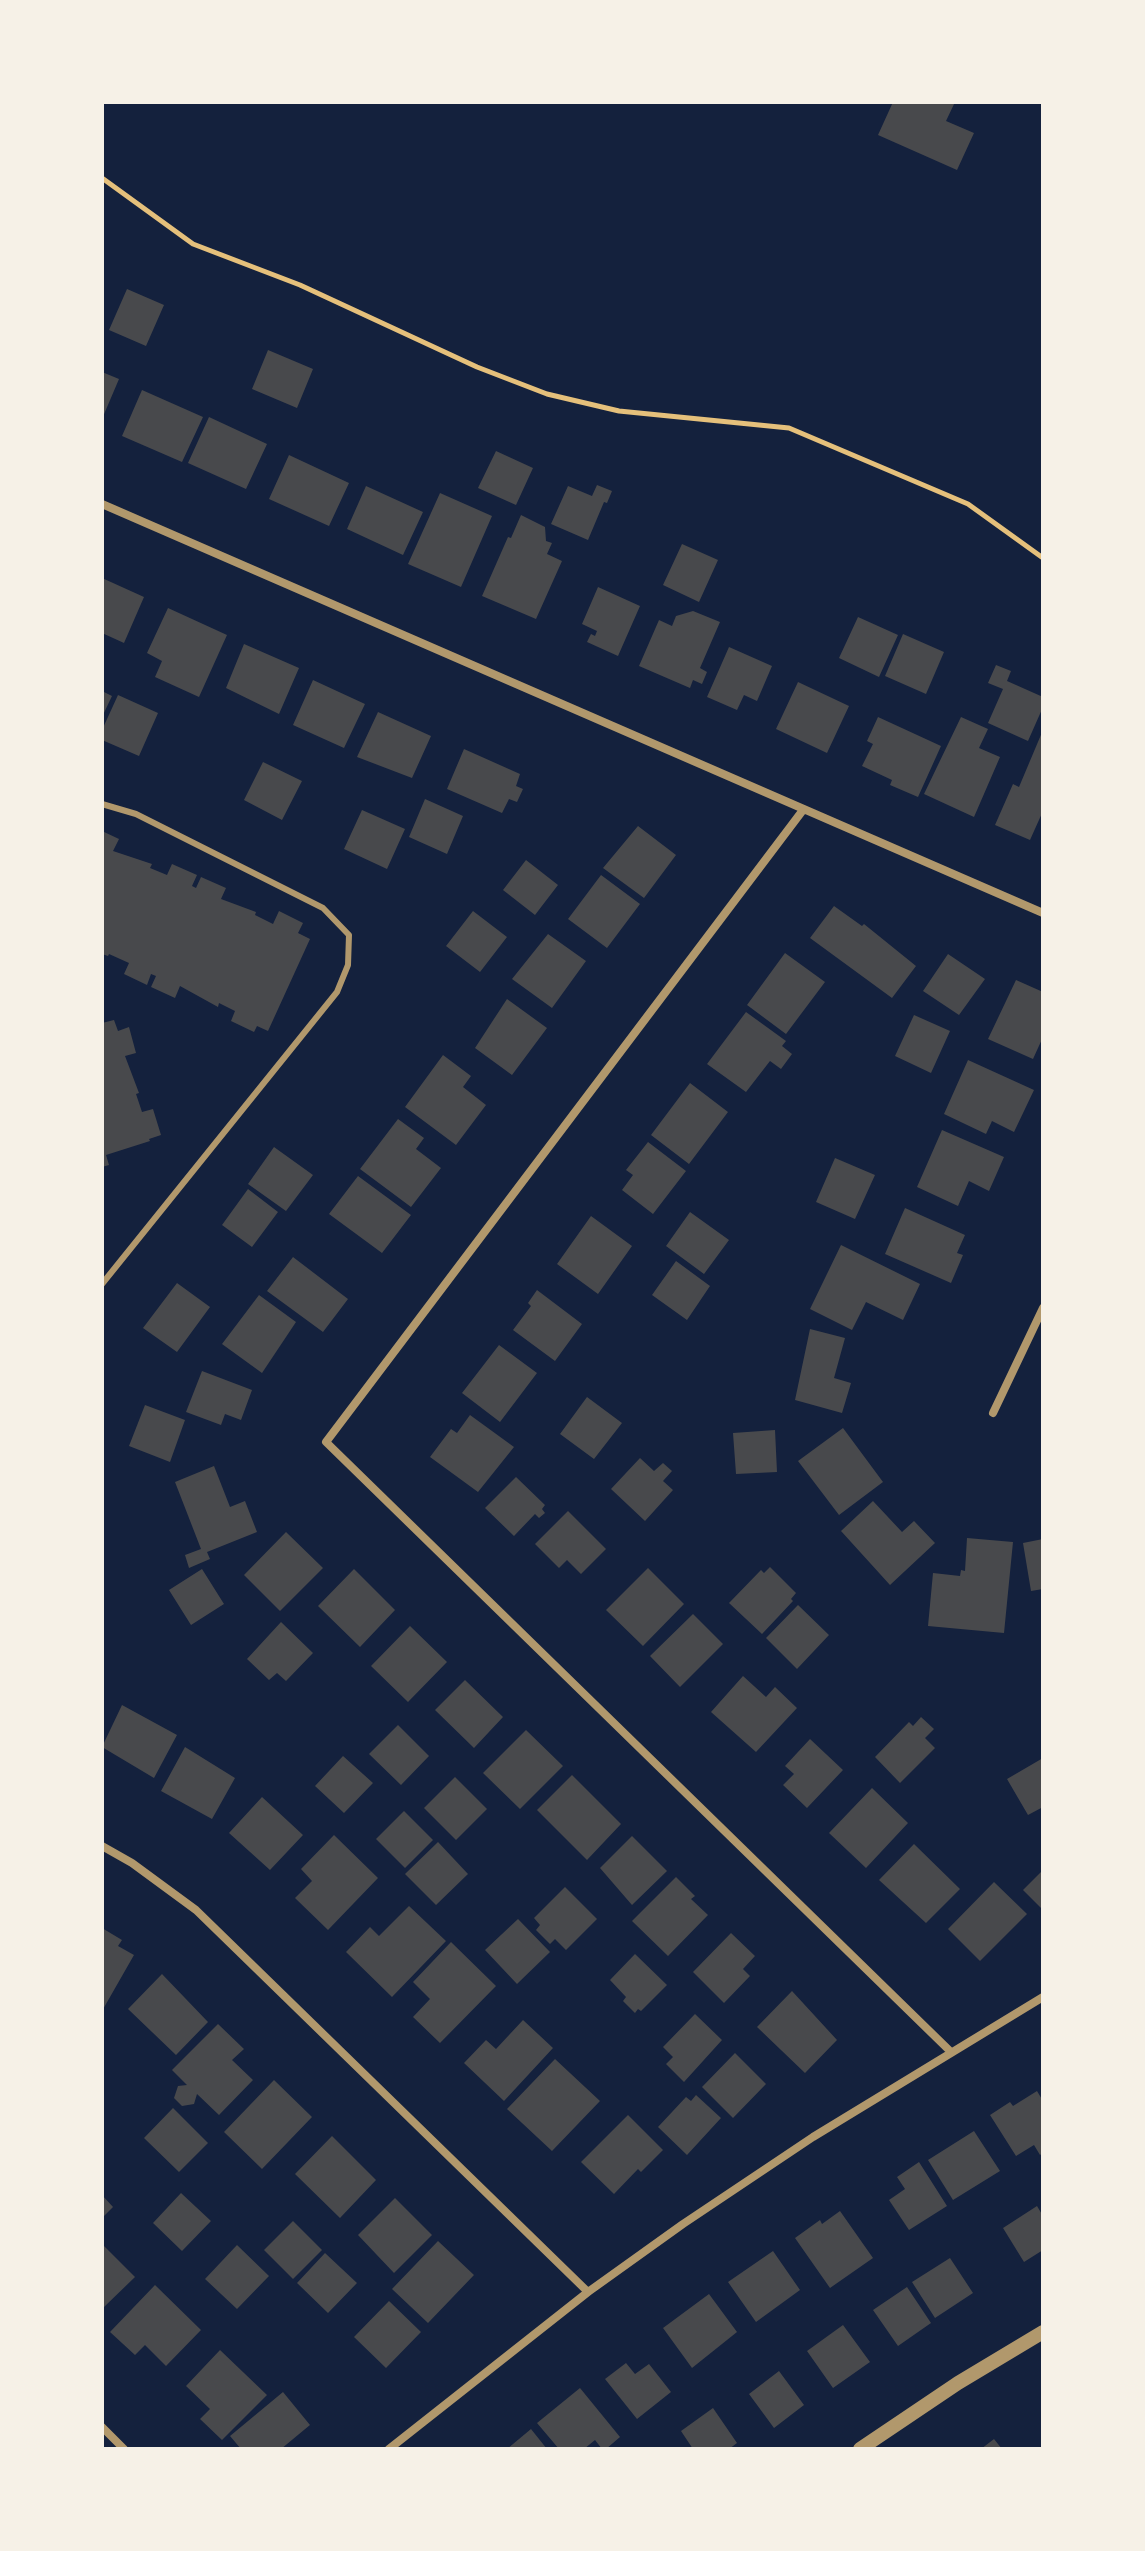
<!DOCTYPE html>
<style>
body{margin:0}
#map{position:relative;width:1145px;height:2551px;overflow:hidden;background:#14213d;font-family:"IBM Plex Serif",serif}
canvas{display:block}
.frame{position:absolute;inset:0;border:104px solid #f6f1e7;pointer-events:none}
</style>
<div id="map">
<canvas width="1145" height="2551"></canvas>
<div class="frame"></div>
</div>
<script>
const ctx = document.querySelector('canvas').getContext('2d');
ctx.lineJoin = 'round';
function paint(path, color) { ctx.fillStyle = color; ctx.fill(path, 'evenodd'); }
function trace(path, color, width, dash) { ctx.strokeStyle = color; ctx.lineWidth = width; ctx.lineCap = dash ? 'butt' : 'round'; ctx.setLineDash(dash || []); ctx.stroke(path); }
const building = new Path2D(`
 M893 102H955L946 121 974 133 957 170 878 135Z
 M127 289 164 305 146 346 109 330Z
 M268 350 313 369 297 408 252 389Z
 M102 372 119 379 102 419Z
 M142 390 203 417 182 462 122 436Z
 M209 417 267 444 246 489 188 463Z
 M496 451 533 468 516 505 478 488Z
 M289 455 349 483 329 526 269 499Z
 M597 485 612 491 607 503 604 502 588 540 551 524 568 486 592 496Z
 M366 486 423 512 403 555 347 529Z
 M440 493 492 516 461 587 408 564Z
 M521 515 545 527 546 541 552 543 547 554 562 561 536 619 482 596 508 537 511 538Z
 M682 544 718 560 699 602 663 585Z
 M102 578 144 597 124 643 102 633Z
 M598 587 640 606 618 656 587 642 591 634 595 636 597 631 582 624Z
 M168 608 227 635 199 697 155 677 162 661 147 653Z
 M693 611 720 622 700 668 707 672 702 684 693 680 690 688 639 666 659 620 672 626 676 616Z
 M858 617 898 635 879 677 839 658Z
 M903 634 944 652 926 694 885 676Z
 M244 644 299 668 279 714 226 688Z
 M729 647 772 666 757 701 744 695 737 710 707 697Z
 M996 665 1011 671 1007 681 1043 697V707L1028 741 988 723 1003 689 988 683Z
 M313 680 365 704 344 748 293 725Z
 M798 682 849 706 827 753 776 729Z
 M102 691 112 696 102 717Z
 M118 695 158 713 139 756 102 740V730Z
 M378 712 431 736 412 778 357 757Z
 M878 717 941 746 918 797 890 785 892 780 862 766 873 744 867 741Z
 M961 717 988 729 979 748 1000 757 974 817 924 794Z
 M1043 730V811L1030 840 995 825 1013 784 1019 787Z
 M464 749 520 774 516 786 523 789 517 802 509 799 502 813 447 789Z
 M263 762 302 781 282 820 244 800Z
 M425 799 463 816 447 854 409 837Z
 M362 810 405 829 387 869 344 849Z
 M638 826 676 855 644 898 603 868Z
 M102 831 119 839 113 851 152 864 150 868 167 875 172 864 197 875 192 886 196 888 201 877 226 888 221 899 256 912 255 915 273 924 279 911 303 923 298 933 310 939 268 1031 257 1026 254 1032 231 1021 235 1011 219 1003 218 1007 180 986 175 998 151 987 156 976 151 974 147 985 124 974 129 963 109 954 108 956 102 954Z
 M526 860 558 885 535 915 503 890Z
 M601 875 640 904 607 948 568 919Z
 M834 906 862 926 864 924 916 966 892 998 810 938Z
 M473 911 507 937 480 972 446 946Z
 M548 934 586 961 552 1008 512 979Z
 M785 953 825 982 786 1034 747 1005Z
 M948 954 985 979 959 1015 923 991Z
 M1016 980 1043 992V1037L1033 1059 988 1039Z
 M507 999 547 1028 512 1075 475 1048Z
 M746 1012 786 1041 782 1046 792 1054 781 1069 770 1061 746 1092 707 1064Z
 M914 1015 950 1031 931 1073 895 1056Z
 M114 1020 118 1031 129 1027 136 1053 125 1056 139 1093 136 1094 142 1112 153 1109 161 1135 149 1139 150 1141 106 1155 109 1165 102 1167V1023Z
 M443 1055 471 1076 463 1087 486 1105 456 1145 405 1107Z
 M968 1060 1034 1090 1014 1132 992 1121 986 1134 944 1114Z
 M690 1083 728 1112 689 1164 651 1135Z
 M398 1119 424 1138 416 1149 441 1168 411 1207 360 1169Z
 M942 1130 1004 1157 989 1191 969 1181 958 1206 917 1187Z
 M648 1142 686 1171 653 1214 622 1190 633 1175 626 1170Z
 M274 1147 313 1175 286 1211 248 1184Z
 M835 1158 875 1175 855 1219 816 1202Z
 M358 1176 411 1215 382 1253 329 1214Z
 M248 1189 278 1212 252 1247 222 1225Z
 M905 1208 965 1235 957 1253 963 1255 951 1283 885 1254Z
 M690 1212 729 1240 704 1274 666 1246Z
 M591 1216 632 1246 598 1294 557 1264Z
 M841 1245 920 1284 903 1320 866 1302 852 1330 810 1309Z
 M293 1257 348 1299 323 1332 267 1291Z
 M676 1261 710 1286 687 1320 652 1295Z
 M177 1283 210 1307 177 1352 143 1328Z
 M537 1290 582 1324 555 1361 513 1330 531 1306 528 1303Z
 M259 1295 296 1322 262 1373 222 1344Z
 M810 1329 845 1338 834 1378 851 1383 842 1413 795 1400Z
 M499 1345 537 1373 500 1422 462 1393Z
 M202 1371 252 1390 241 1420 225 1414 221 1425 186 1412Z
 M587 1397 622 1423 594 1459 560 1434Z
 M145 1405 185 1420 170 1462 129 1446Z
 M470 1415 514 1447 478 1492 430 1457 451 1429 457 1433Z
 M843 1428 883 1482 839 1515 798 1461Z
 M775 1430 777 1472 736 1474 733 1433Z
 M640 1458 654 1471 663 1463 672 1471 663 1481 673 1490 645 1521 611 1489Z
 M214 1466 230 1507 245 1501 257 1532 207 1552 210 1559 189 1568 185 1555 201 1549 175 1482Z
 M516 1477 545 1505 542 1509 545 1513 539 1518 535 1514 514 1536 485 1508Z
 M873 1501 902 1532 914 1521 935 1543 890 1585 841 1531Z
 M568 1511 606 1549 581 1574 567 1560 559 1568 535 1544Z
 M286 1532 323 1568 280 1611 244 1575Z
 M967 1538 1013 1542 1004 1633 928 1626 933 1573 960 1576 961 1570 965 1571Z
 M1043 1539V1589L1031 1591 1023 1543Z
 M770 1567 796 1593 791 1599 793 1601 762 1634 729 1603 761 1570 764 1573Z
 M648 1568 684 1604 643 1646 606 1610Z
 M202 1569 224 1604 191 1625 169 1590Z
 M354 1569 395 1610 360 1647 318 1606Z
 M798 1605 829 1635 797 1669 766 1638Z
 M693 1614 723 1644 680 1687 650 1656Z
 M281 1622 313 1653 286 1681 277 1673 269 1680 247 1659Z
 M410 1626 447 1662 408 1702 371 1666Z
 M743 1676 766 1697 775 1687 797 1708 756 1752 711 1712Z
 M465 1680 503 1717 474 1748 435 1710Z
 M122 1705 177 1735 154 1778 102 1747Z
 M921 1717 934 1729 925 1738 935 1748 900 1783 875 1757 909 1722 913 1726Z
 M398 1725 429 1756 401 1785 369 1754Z
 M526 1730 563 1766 520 1809 483 1773Z
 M810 1739 843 1770 807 1808 783 1785 794 1774 785 1766Z
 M185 1747 235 1778 212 1819 161 1791Z
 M343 1756 373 1783 344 1813 315 1786Z
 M1043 1758V1807L1028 1815 1007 1779Z
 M572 1775 621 1824 587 1860 537 1810Z
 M455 1777 487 1809 456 1840 424 1808Z
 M872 1788 908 1823 866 1868 829 1833Z
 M262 1797 303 1835 270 1870 229 1833Z
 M404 1811 433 1840 405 1868 376 1839Z
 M334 1835 378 1878 328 1930 295 1898 312 1881 301 1869Z
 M632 1836 667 1871 632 1905 600 1868Z
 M438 1842 468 1874 436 1905 405 1874Z
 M914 1844 960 1889 926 1923 879 1880Z
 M1043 1870V1910L1023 1890Z
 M676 1877 695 1896 691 1899 708 1915 668 1956 632 1921Z
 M994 1882 1027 1914 980 1961 948 1929Z
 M565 1887 597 1919 566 1950 555 1939 550 1944 536 1930 540 1925 534 1918Z
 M409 1906 446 1941 392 1997 346 1952 370 1927 379 1936Z
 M518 1919 550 1952 517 1984 485 1950Z
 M102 1928 122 1940 118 1946 134 1955 102 2011Z
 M731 1933 755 1956 743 1969 750 1976 724 2003 693 1972Z
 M451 1942 496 1986 440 2043 413 2017 430 1999 413 1982Z
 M635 1954 667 1985 641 2011 638 2009 635 2013 623 2001 626 1997 610 1980Z
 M162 1974 208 2022 176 2055 128 2009Z
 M792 1991 837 2040 805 2073 757 2027Z
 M695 2014 722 2040 684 2082 666 2064 673 2057 663 2047Z
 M523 2020 553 2048 504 2101 464 2063 486 2040 496 2049Z
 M218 2024 244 2049 232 2060 253 2080 219 2115 197 2094 194 2104 182 2106 174 2098 178 2086 187 2085 172 2070Z
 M735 2053 766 2084 733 2118 702 2087Z
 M555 2059 600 2101 552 2151 507 2109Z
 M274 2080 312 2117 262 2169 224 2132Z
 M1037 2091 1043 2101V2153L1040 2155 1034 2145 1016 2156 990 2115 1010 2102 1013 2106Z
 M696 2095 721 2118 687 2155 658 2127 686 2097 691 2101Z
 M173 2108 208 2143 179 2172 144 2138Z
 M628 2115 663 2150 641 2172 638 2169 614 2194 581 2162Z
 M974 2131 1000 2171 953 2200 928 2160Z
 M332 2136 376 2180 340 2218 295 2174Z
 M919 2162 947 2206 909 2230 889 2200 905 2189 897 2177Z
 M181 2193 211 2221 182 2251 153 2223Z
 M102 2195 113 2207 102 2218Z
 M395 2198 432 2235 394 2273 358 2235Z
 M1037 2206 1043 2216V2250L1024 2262 1003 2228Z
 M840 2211 873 2258 830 2288 795 2238 820 2220 822 2224Z
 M293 2221 322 2250 293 2279 264 2250Z
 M438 2241 474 2275 428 2323 392 2289Z
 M102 2244 135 2277 102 2309Z
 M237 2245 269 2276 237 2309 205 2279Z
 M773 2251 800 2290 756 2322 728 2282Z
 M325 2253 357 2283 328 2313 297 2283Z
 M950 2258 973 2293 935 2318 912 2282Z
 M155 2285 201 2330 166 2366 145 2345 135 2355 110 2332Z
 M907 2287 931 2323 898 2346 873 2310Z
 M709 2294 737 2332 692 2368 663 2328Z
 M389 2301 421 2332 386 2368 354 2337Z
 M843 2325 870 2362 833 2388 807 2351Z
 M220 2350 267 2395 222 2440 200 2419 210 2409 186 2386Z
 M626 2363 635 2374 649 2364 671 2392 637 2419 605 2379Z
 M779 2371 804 2405 774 2428 749 2394Z
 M580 2388 620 2437 606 2449H602L595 2440 584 2449H559L537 2423Z
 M283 2392 310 2425 281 2449H241L230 2436Z
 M713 2408 737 2443 729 2449H693L681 2431Z
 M531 2429 547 2449H507Z
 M994 2439 1002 2449H981Z`);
const path = new Path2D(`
 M102 178 193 244 300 285 477 367 547 394 619 411 789 428 968 504 1043 558`);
const service = new Path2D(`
 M102 804 136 814 323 908 349 935 348 965 337 992 102 1284`);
const minor = new Path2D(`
 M102 504 1043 913
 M803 810 326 1442 951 2052
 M993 1413 1043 1308
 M102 1846 132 1863 196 1910 588 2292
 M102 2427 124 2449
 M389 2449 588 2292 683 2224 813 2137 1043 1997`);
const tertiary = new Path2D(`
 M860 2449 958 2383 1043 2332`);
paint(building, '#48494c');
trace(path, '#e5c07b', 5);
trace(service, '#b1986c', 6);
trace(minor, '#b1986c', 8);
trace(tertiary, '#b1986c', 14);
</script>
